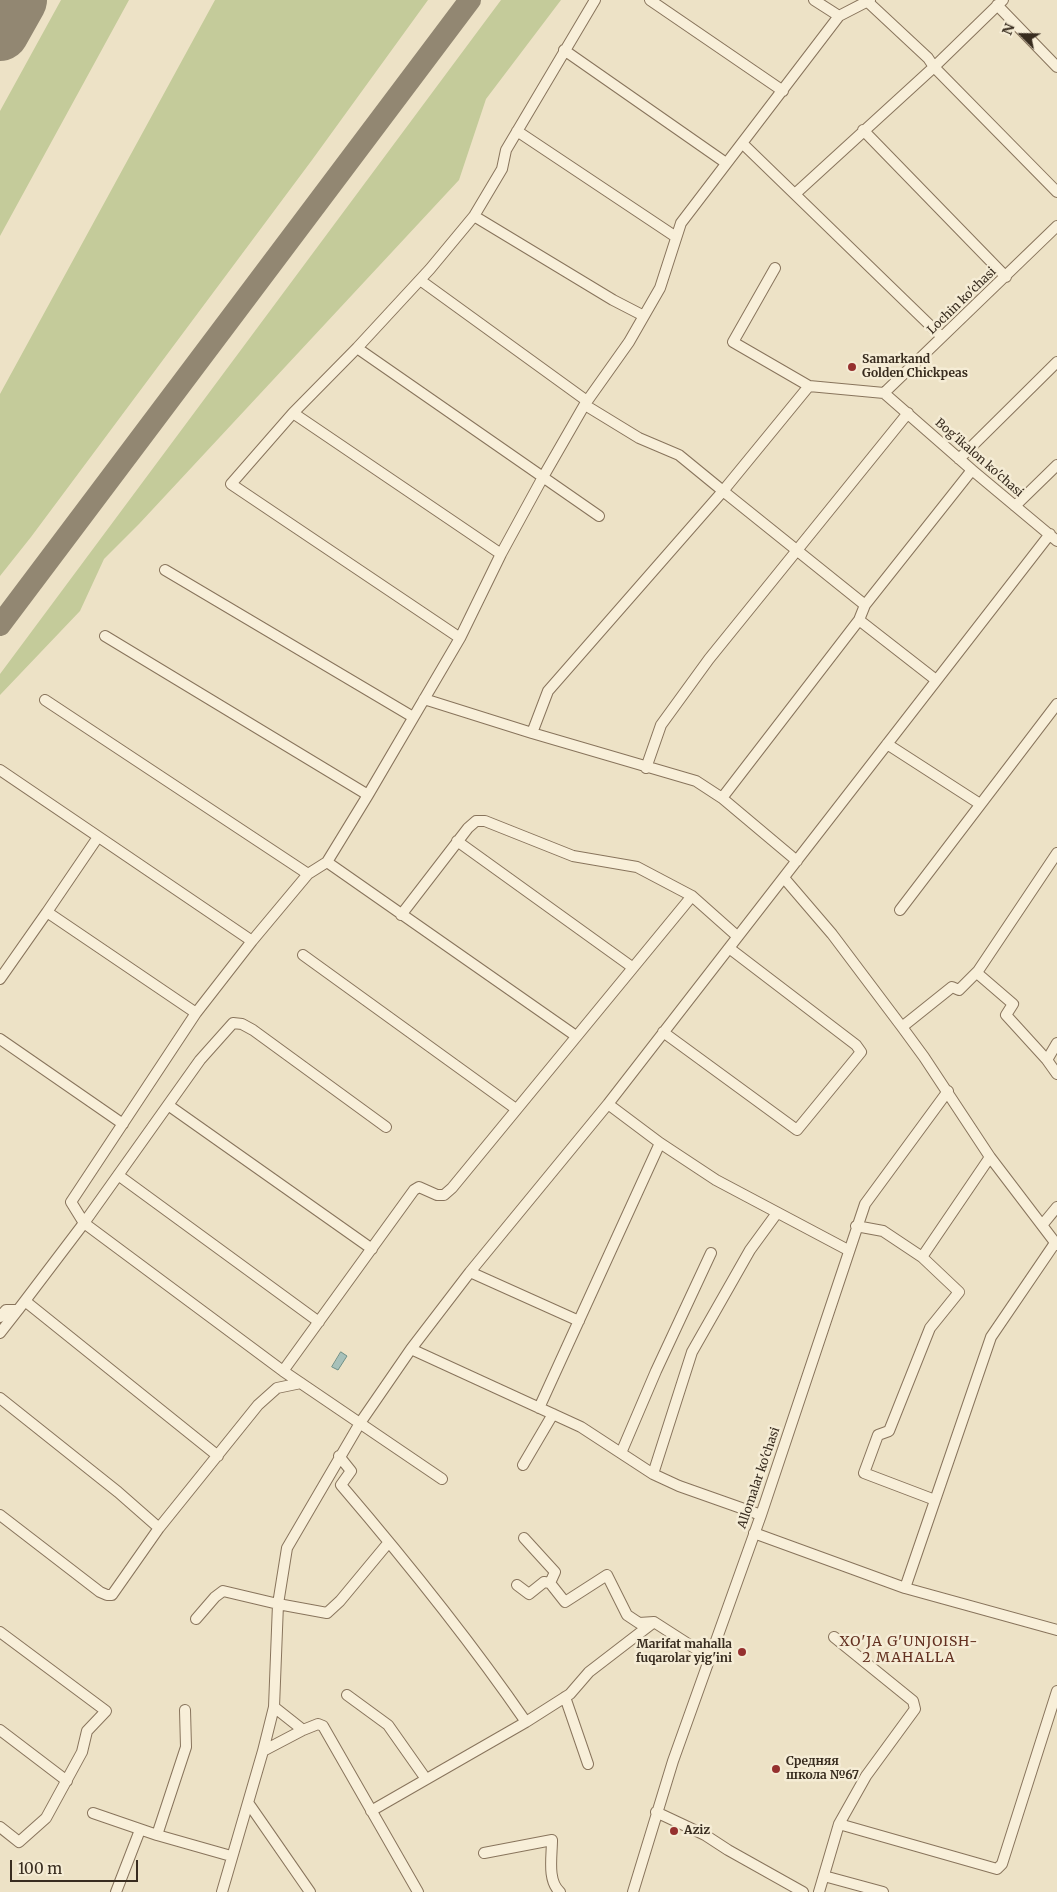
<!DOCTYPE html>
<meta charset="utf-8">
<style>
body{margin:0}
#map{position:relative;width:1057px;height:1892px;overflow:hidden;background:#ede2c6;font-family:Merriweather,serif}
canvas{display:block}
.north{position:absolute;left:997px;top:10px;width:50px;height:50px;-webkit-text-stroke:4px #f5ecd5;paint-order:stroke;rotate:293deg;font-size:14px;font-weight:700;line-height:20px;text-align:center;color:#382c1f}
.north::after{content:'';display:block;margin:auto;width:18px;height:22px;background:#382c1f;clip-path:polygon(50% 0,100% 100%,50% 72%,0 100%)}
.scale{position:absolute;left:10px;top:1860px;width:128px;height:22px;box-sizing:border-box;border:2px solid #382c1f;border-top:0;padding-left:6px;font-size:15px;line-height:18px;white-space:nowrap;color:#382c1f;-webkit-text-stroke:4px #f5ecd5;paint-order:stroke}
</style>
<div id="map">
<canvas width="1057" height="1892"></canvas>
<div class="north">N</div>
<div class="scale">100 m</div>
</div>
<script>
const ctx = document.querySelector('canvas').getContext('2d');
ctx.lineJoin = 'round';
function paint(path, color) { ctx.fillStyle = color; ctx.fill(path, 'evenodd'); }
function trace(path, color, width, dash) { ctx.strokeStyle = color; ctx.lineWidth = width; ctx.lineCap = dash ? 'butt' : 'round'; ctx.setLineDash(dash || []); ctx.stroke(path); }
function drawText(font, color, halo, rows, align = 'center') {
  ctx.font = font + ' Merriweather,serif'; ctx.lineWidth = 5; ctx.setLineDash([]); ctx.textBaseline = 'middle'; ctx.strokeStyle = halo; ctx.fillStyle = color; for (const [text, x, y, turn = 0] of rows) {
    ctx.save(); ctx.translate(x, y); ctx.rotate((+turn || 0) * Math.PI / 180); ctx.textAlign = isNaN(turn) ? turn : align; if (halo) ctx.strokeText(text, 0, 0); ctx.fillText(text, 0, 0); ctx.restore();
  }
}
const green = new Path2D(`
 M61 0H129L0 236V111Z
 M215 0H428L312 160 31 537 0 576V394Z
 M501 0H561L486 99 459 180 139 524 104 559 80 611 0 695V674Z`);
const water = new Path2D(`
 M341 1352 347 1356 338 1370 332 1367Z`);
const taxiway = new Path2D(`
 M0 625 470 0`);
const runway = new Path2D(`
 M0 32 18 0`);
const minor = new Path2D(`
 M650 0 783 91
 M814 0 839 16
 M868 2 928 58 934 67 1057 192
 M997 5 1057 67
 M564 50 726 163
 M863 130 1006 277
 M517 131 676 237
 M742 143 942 337
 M795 194 934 67 1003 0
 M474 216 613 300 644 316
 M775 268 733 342 809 386
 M420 280 587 401 585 405 639 438 679 455 723 491 809 386 884 393
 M357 348 599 516
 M884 393 1057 226
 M884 393 972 470 1057 541
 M293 413 501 554
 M959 459 1057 362
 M1015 506 1057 465
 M165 570 413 717
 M865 605 972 470
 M105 636 368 795
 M460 638 231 484 293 413 357 348 430 269 474 216 502 169 506 150 595 0
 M424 699 532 733 548 691 723 491 865 605 859 620 936 680
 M45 700 308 874
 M532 733 696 781 722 798 797 861
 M887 744 980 804
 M646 768 661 725 709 659 908 413
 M0 770 252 941
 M722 798 859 620
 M457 841 632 967
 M327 862 576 1036
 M784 878 832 934 902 1027 924 1057 990 1157 1057 1245
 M900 910 1057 704
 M47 912 98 837
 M401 915 468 828 476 821H485L573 856 637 867 692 896 737 936
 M303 955 516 1109
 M977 973 1013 1004 1006 1015 1047 1060
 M0 979 47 912 196 1013
 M902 1027 952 987 959 990 978 971 1057 853
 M663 1032 797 1130 861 1052 856 1045 729 948
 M0 1039 123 1124
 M1057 1043 1047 1060 1057 1074
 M608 1104 660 1143 716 1180 848 1250
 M168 1105 372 1249
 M118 1175 319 1322
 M1043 1224 1057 1207
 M856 1226 883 1231 922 1257 959 1292 930 1328 889 1431 878 1435 864 1473 935 1500
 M922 1257 990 1157
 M470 1272 579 1321
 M25 1301 218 1456
 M0 1317 6 1310H18L84 1223 200 1060 233 1023 242 1024 253 1030 386 1127
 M0 1333 18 1310
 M411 1349 581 1427 653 1474 679 1486 761 1515
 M283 1371 414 1190 419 1187 437 1195H444L452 1188 692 896
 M0 1398 118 1492 159 1528
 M539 1408 660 1143
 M621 1453 656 1371 711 1253
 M339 1456 351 1471 341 1485C406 1561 469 1639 526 1722
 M523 1465 553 1414
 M653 1474 692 1352 750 1250 777 1213
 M442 1479 283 1371 84 1223 71 1202 196 1013 252 941 308 874 327 862 368 795 460 638 501 554 543 477 585 404 629 342 660 288 681 223 839 16 870 0
 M0 1515 100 1592 107 1595H112L159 1528 258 1405 277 1388 301 1383
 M754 1533 905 1588 1057 1630
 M524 1538 555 1572 550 1583 565 1602 607 1575 627 1615 639 1623 654 1622
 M517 1585 529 1594 544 1582 550 1583
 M905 1588 991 1337 1055 1243
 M196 1619 215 1597 223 1591 278 1604 327 1613 340 1601 389 1542
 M0 1632 106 1711 87 1731 82 1752 46 1818 19 1842 0 1827
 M347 1695 388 1725 426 1779
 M565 1697 588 1764
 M274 1707 303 1730 318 1724 323 1726 418 1892
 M0 1730 67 1781
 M263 1751 274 1707 278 1604 287 1548 360 1423 411 1349 470 1272 608 1104 1050 534
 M249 1804 310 1892
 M371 1811 526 1722 570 1694 589 1672 654 1622 710 1658
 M656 1812 705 1835 728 1850 803 1892
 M93 1813 157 1835 231 1856
 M839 1824 997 1869 1002 1864 1057 1691
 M157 1835 186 1747 185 1710
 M484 1853 552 1840C552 1856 547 1881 560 1892
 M824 1876 883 1892
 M116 1892 140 1830
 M222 1892 263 1751 303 1730
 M633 1892 673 1761 761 1515 865 1204 948 1091
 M819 1892 839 1824 866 1776 915 1709 913 1701 834 1637`);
const markers = [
 [852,367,5,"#95302e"],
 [742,1652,5,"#95302e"],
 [776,1769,5,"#95302e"],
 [674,1831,5,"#95302e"]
];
const streetNames = [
 ["Lochin ko'chasi",962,301,-44],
 ["Bog'ikalon ko'chasi",979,458,41],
 ["Allomalar ko'chasi",759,1478,-71]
];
const poiNames = [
 ["Samarkand",862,360],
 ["Golden Chickpeas",862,374],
 ["Marifat mahalla",732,1645,"right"],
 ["fuqarolar yig'ini",732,1659,"right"],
 ["Средняя",786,1762],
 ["школа №67",786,1776],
 ["Aziz",684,1831]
];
const neighbourhoodNames = [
 ["XO'JA G'UNJOISH-",909,1642],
 ["2 MAHALLA",909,1658]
];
paint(green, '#c4cb9a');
paint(water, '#a7c1ba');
trace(water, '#6e8f87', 1);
trace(taxiway, '#928772', 22);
trace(runway, '#928772', 58);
trace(minor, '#88745c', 12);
trace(minor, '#f8efd9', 10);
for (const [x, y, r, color] of markers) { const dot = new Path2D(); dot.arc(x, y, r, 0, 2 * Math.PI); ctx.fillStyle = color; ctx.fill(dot); trace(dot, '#f5ecd5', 2); }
drawText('12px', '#382c1f', '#f5ecd5', streetNames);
drawText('bold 12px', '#382c1f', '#f5ecd5', poiNames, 'left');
ctx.letterSpacing = '1px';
drawText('14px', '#633020', '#f5ecd5', neighbourhoodNames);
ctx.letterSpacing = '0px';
</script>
